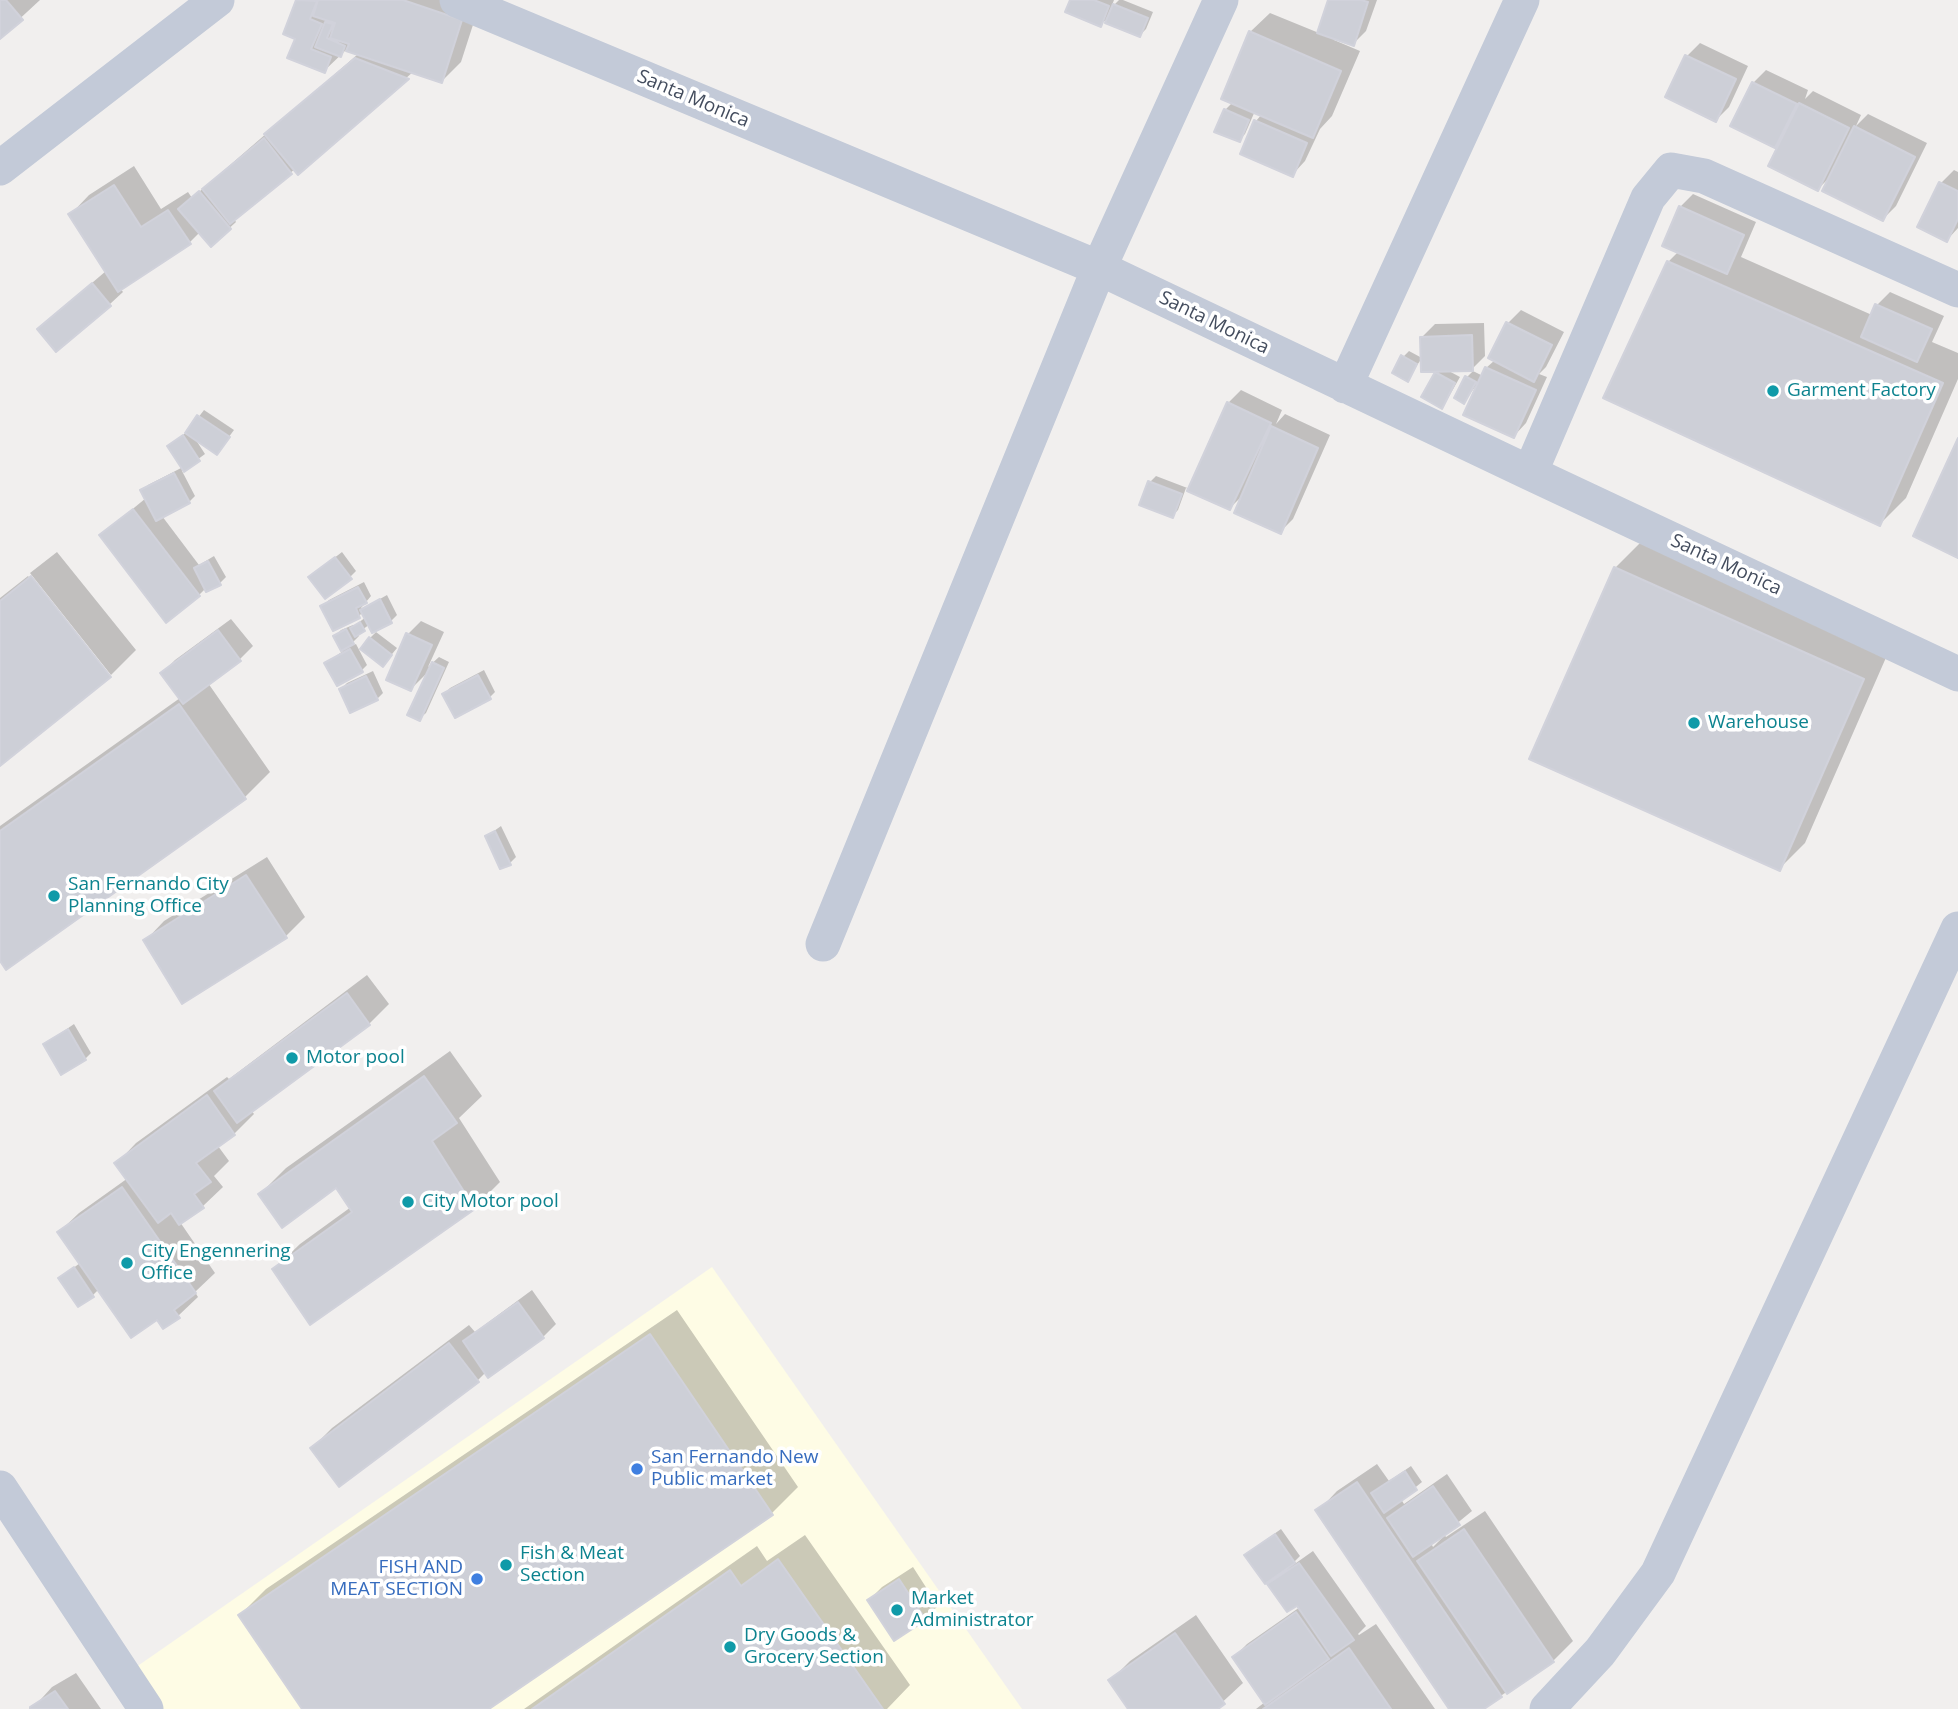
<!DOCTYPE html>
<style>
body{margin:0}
canvas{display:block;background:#f1efee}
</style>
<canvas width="1958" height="1709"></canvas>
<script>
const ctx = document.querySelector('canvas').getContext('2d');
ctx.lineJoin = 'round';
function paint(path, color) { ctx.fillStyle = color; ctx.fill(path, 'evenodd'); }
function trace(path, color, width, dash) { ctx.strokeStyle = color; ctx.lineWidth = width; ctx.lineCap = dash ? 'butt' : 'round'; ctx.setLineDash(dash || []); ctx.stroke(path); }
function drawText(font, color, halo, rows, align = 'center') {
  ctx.font = font + ' "Open Sans",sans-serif'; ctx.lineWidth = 7; ctx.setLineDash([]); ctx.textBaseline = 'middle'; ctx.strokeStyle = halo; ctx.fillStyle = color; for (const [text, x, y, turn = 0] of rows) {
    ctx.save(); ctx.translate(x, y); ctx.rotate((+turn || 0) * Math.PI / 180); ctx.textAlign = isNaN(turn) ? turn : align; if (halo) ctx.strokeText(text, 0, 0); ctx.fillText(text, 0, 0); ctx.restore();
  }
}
const commercial = new Path2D(`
 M712 1267 1022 1709H154L129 1672Z`);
const shadow = new Path2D(`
 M0 0H40L0 37Z
 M298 0H481L461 62 442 81 413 72 298 172 295 169 234 219 236 222 211 245 200 232 189 243 120 288 123 292 110 304 56 349 52 317 106 271 70 215 89 195 134 166 161 209 188 192 192 198 358 54 346 50 324 71 297 38 285 33Z
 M1072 0H1114L1111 8 1119 0H1123L1153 12 1146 29 1140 35 1104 21 1101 25Z
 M1330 0H1377L1366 31 1353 44 1335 37 1334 40 1360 51 1332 116 1320 129 1305 161 1293 174 1256 121 1262 114 1255 111 1245 134 1239 140 1225 110 1233 102 1250 32 1270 13 1319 33Z
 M1700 43 1748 66 1729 107 1716 120 1667 96 1687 56Z
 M1766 70 1808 90 1805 99 1813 91 1861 115 1856 126 1868 114 1927 143 1896 206 1883 219 1830 177 1818 189 1778 148 1733 125 1753 83Z
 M1954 170 1958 172V228L1947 240 1919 227 1941 183Z
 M1693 194 1756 222 1741 257 1872 315 1877 305 1890 292 1944 316 1932 342 1958 353V379L1906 498 1880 524 1668 262 1679 251 1680 207Z
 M1521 310 1564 332 1546 367 1539 374 1547 377 1526 423 1514 436 1477 388 1475 387 1464 402 1467 377 1473 371 1483 376 1486 368 1495 360 1508 323Z
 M1484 323 1485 356 1472 369 1447 370 1460 377 1447 400 1441 406 1423 397 1437 370 1422 337 1435 324Z
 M1409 351 1422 358 1407 380 1403 357Z
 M1241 390 1282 410 1276 424 1285 414 1330 435 1293 519 1280 532 1243 495 1230 508 1186 488 1178 510 1172 516 1141 504 1150 482 1156 476 1190 489 1228 403Z
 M204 410 234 430 217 453 194 437 205 454 182 471 195 496 189 502 162 516 199 565 214 556 226 577 220 583 206 588 199 595 101 535 146 498 142 491 148 485 183 467 169 446 188 431Z
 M1641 542 1888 653 1805 843 1779 869 1615 568Z
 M57 552 136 650 111 675 30 573Z
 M342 552 356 571 350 577 316 572Z
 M28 576 108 676H110L0 764V598Z
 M364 582 371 596 361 608H364L387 595 397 615 391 621 370 624 358 633 359 636 348 647 356 644 367 665 361 671 326 663 343 651 335 636 341 630 353 625 354 626 366 617 363 612 359 616 323 606 329 600Z
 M231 619 253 646 240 659 208 683 270 772 245 797 0 961V826L180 698 162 673 175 660Z
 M421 621 444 632 428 667 439 657 449 662 426 713 419 719 428 672 411 689 388 679 408 634Z
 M376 632 397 648 388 659 370 638Z
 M484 670 495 692 489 698 444 694 450 688Z
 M373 671 383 693 377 699 341 689 347 683Z
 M501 826 516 857 510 863 487 836Z
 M267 857 305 917 285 937 145 941 164 921Z
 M367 975 389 1004 369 1024 251 1110 254 1114 234 1134 218 1146 229 1161 214 1176 223 1187 203 1206 180 1222 215 1273 195 1292 198 1297 178 1316 157 1318 99 1289 93 1295 60 1278 80 1263 59 1232 79 1213 128 1178 117 1163 136 1143 227 1077 229 1079Z
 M74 1024 91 1053 85 1059 45 1044Z
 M450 1051 482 1096 459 1118 500 1182 474 1208 274 1269 300 1244 351 1207 337 1186 260 1194 286 1168Z
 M532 1290 556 1324 543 1337 486 1372 477 1381 312 1448 332 1428 469 1325 475 1332Z
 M677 1310 798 1487 772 1513 485 1709H304L240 1615 266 1589Z
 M1377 1464 1389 1481 1411 1466 1422 1482 1401 1499 1404 1504 1447 1474 1472 1511 1444 1534 1446 1537 1485 1511 1573 1641 1553 1661 1481 1709H1451L1318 1511 1337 1491ZM1443 1535 1444 1536 1433 1547 1431 1543Z
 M1281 1529 1300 1556 1295 1561 1296 1563 1313 1551 1366 1626 1358 1634 1359 1635 1376 1624 1435 1709H1256L1265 1702 1234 1657 1247 1644 1300 1607 1270 1585 1281 1573 1253 1549Z
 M805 1535 910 1685 887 1709H524L757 1546 767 1561Z
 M913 1567 938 1606 925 1618 894 1639 869 1600 882 1587Z
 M1196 1615 1243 1683 1215 1709H1130L1110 1681 1130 1661Z
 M76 1673 101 1709H32L52 1687Z`);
const building = new Path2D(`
 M0 0H6L23 20 0 39Z
 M296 0 317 1 310 19 322 24 311 49 331 57 325 73 287 58 295 39 283 34Z
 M318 0H403L462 20 442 83 346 51 349 44 330 38 335 23 313 16Z
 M1070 0H1094L1109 6 1101 27 1065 12Z
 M1328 0H1361L1368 2 1354 46 1317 33Z
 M1113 4 1148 18 1140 37 1105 23Z
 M325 22 333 24 327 38 345 46 341 57 315 47Z
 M1249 31 1341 71 1313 138 1221 99Z
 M1685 55 1736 79 1716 122 1665 97Z
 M355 58 409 79 298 175 264 134Z
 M1752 82 1797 104 1775 148 1730 126Z
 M1799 103 1849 128 1818 191 1768 166Z
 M1224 109 1249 120 1240 142 1214 132Z
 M1254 120 1307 143 1293 177 1240 154Z
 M1854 126 1915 157 1883 221 1822 191Z
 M264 138 292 174 230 224 202 189Z
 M1939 182 1958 191V219L1947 242 1917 227Z
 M114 185 141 227 168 210 191 244 118 292 68 214Z
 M199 191 231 229 211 247 178 209Z
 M1679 206 1744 235 1727 274 1662 246Z
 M1667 261 1943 383 1880 526 1603 398Z
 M92 283 111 306 56 352 37 329Z
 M1875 304 1932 329 1917 362 1861 337Z
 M1506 322 1552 345 1534 382 1488 358Z
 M1472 335 1473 371 1421 372 1420 337Z
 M1401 355 1417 364 1408 382 1392 373Z
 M1485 367 1536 390 1514 438 1463 415Z
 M1435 372 1455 383 1442 409 1421 397Z
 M1465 376 1476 382 1464 404 1454 398Z
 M1227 402 1271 423 1230 510 1187 491Z
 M197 415 230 437 217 455 185 433Z
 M1271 426 1318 448 1281 534 1234 513Z
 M183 435 200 461 184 472 167 446Z
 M1958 438V558L1913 536Z
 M174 473 190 503 156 521 140 490Z
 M1148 481 1182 494 1173 518 1139 505Z
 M133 509 200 596 166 623 99 535Z
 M335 557 352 579 325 599 308 577Z
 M208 561 221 585 206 592 194 568Z
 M1614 567 1864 679 1780 871 1529 759Z
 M31 576 111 677 0 766V601Z
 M358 587 367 603 356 608 360 618 333 631 320 606Z
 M380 599 392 623 372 633 360 610Z
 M360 622 365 631 355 637 350 628Z
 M346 629 354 644 341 651 333 636Z
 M218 630 241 661 183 704 160 673Z
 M406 633 432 645 411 691 386 680Z
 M369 637 392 655 383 667 360 649Z
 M350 649 363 672 337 686 324 663Z
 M432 662 444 668 420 721 407 715Z
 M478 675 491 699 455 718 442 694Z
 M366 676 378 700 350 713 339 689Z
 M179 704 246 799 6 970 0 961V831Z
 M495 831 511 865 500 869 485 836Z
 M246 875 287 938 182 1004 143 940Z
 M347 993 370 1025 237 1123 214 1091Z
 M68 1029 86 1060 61 1075 43 1044Z
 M424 1076 457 1123 432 1141 475 1209 310 1325 272 1269 352 1212 336 1188 282 1228 258 1194Z
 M207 1095 235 1135 196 1163 211 1182 194 1194 204 1208 179 1225 171 1213 158 1223 114 1163Z
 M122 1187 196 1293 174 1310 180 1318 163 1329 157 1320 131 1338 57 1232Z
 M74 1267 94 1297 78 1307 58 1278Z
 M518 1302 544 1338 488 1378 463 1341Z
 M650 1334 773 1515 489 1709H302L238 1615Z
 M449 1343 479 1382 339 1487 310 1448Z
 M1405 1471 1417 1490 1384 1513 1371 1493Z
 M1357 1482 1502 1697 1484 1709H1449L1315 1510Z
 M1433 1486 1460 1525 1413 1557 1387 1518Z
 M1464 1529 1554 1662 1507 1694 1417 1561Z
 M1275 1534 1295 1563 1265 1584 1244 1555Z
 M778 1559 883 1709H532L730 1570 741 1586Z
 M1299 1563 1354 1640 1331 1656 1297 1606 1287 1612 1267 1584Z
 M899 1579 926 1620 894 1641 867 1600Z
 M1296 1612 1329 1659 1265 1705 1232 1657Z
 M1175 1633 1225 1704 1218 1709H1128L1108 1680Z
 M1349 1648 1391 1709H1263Z
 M55 1691 68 1709H30V1707Z`);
const street = new Path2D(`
 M457 0 1099 268 1530 473 1958 674
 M0 168 217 0
 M1345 386 1522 0
 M1530 473 1648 198 1671 170 1704 176 1958 290
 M823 944 1099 268 1221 0
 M0 1488 146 1709
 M1547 1709 1600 1652 1658 1573 1958 929`);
const markers = [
 [1773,391,7,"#0f9aa8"],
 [1694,723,7,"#0f9aa8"],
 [54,896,7,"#0f9aa8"],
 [292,1058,7,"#0f9aa8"],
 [408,1202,7,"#0f9aa8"],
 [127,1263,7,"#0f9aa8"],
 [637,1469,7,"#3f7fe0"],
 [506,1565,7,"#0f9aa8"],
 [477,1579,7,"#3f7fe0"],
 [897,1610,7,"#0f9aa8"],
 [730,1647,7,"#0f9aa8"]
];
const streetNames = [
 ["Santa Monica",693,99,23],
 ["Santa Monica",1214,323,26],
 ["Santa Monica",1726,565,25]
];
const cultureNames = [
 ["Garment Factory",1787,391],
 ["Warehouse",1708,723],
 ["San Fernando City",68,885],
 ["Planning Office",68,907],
 ["Motor pool",306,1058],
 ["City Motor pool",422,1202],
 ["City Engennering",141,1252],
 ["Office",141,1274],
 ["Fish & Meat",520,1554],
 ["Section",520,1576],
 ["Market",911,1599],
 ["Administrator",911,1621],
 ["Dry Goods &",744,1636],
 ["Grocery Section",744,1658]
];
const shopNames = [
 ["San Fernando New",651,1458],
 ["Public market",651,1480],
 ["FISH AND",463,1568,"right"],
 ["MEAT SECTION",463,1590,"right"]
];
paint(commercial, '#fefce5');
paint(shadow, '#0003');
paint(building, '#cdcfd7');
trace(building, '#d1d2db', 2);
trace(street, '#c3cad8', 35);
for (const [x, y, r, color] of markers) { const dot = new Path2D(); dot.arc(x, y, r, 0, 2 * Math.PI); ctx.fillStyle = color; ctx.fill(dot); trace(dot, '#fff', 2.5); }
drawText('19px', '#444d5e', '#fff', streetNames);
drawText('19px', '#0d838f', '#fff', cultureNames, 'left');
drawText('19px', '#366cbe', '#fff', shopNames, 'left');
</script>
